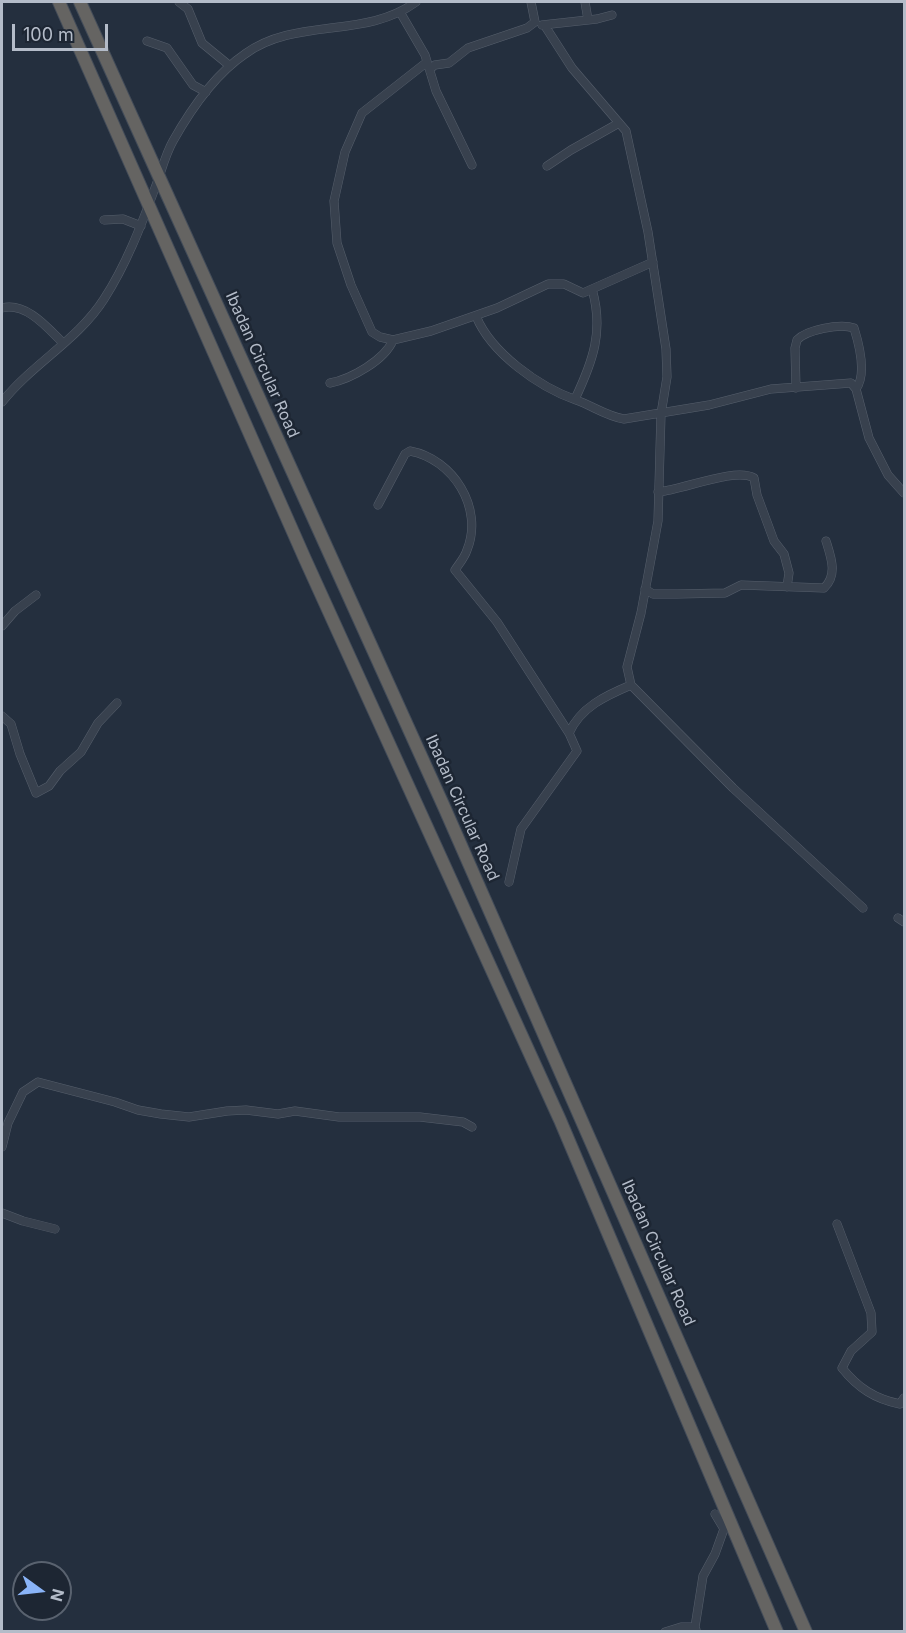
<!DOCTYPE html>
<style>
body{margin:0}
#map{position:relative;width:906px;height:1633px;overflow:hidden;background:#242f3e;font-family:Inter,sans-serif}
canvas{display:block}
.frame{position:absolute;inset:0;border:3px solid #b4bcc9;pointer-events:none}
.north{position:absolute;left:12px;top:1561px;width:60px;height:60px;box-sizing:border-box;background:#1d2633;border:2px solid #59626f;border-radius:50%;rotate:105deg;font-size:16px;font-weight:700;line-height:24px;text-align:center;color:#b4bcc9}
.north::after{content:'';display:block;margin:auto;width:21px;height:27px;background:#8ab4f8;clip-path:polygon(50% 0,100% 100%,50% 72%,0 100%)}
.scale{position:absolute;left:12px;top:24px;width:96px;height:27px;box-sizing:border-box;border:3px solid #b4bcc9;border-top:0;padding-left:8px;font-size:18px;line-height:21px;white-space:nowrap;color:#b4bcc9;-webkit-text-stroke:4px #1d2633;paint-order:stroke}
</style>
<div id="map">
<canvas width="906" height="1633"></canvas>
<div class="frame"></div>
<div class="north">N</div>
<div class="scale">100 m</div>
</div>
<script>
const ctx = document.querySelector('canvas').getContext('2d');
ctx.lineJoin = 'round';
function trace(path, color, width, dash) { ctx.strokeStyle = color; ctx.lineWidth = width; ctx.lineCap = dash ? 'butt' : 'round'; ctx.setLineDash(dash || []); ctx.stroke(path); }
function drawText(font, color, halo, rows, align = 'center') {
  ctx.font = font + ' Inter,sans-serif'; ctx.lineWidth = 5; ctx.setLineDash([]); ctx.textBaseline = 'middle'; ctx.strokeStyle = halo; ctx.fillStyle = color; for (const [text, x, y, turn = 0] of rows) {
    ctx.save(); ctx.translate(x, y); ctx.rotate((+turn || 0) * Math.PI / 180); ctx.textAlign = isNaN(turn) ? turn : align; if (halo) ctx.strokeText(text, 0, 0); ctx.fillText(text, 0, 0); ctx.restore();
  }
}
const minor = new Path2D(`
 M179 2 188 9 202 43 230 66
 M531 2 535 22
 M585 2 588 20
 M400 12 425 55 436 91 472 165
 M542 25 597 19 612 15
 M545 26 572 68 626 131 648 232 666 349 667 377 661 414 658 521 641 613 627 667 631 685 733 788 863 908
 M147 41 167 48 193 85 206 92
 M427 62 362 113 345 152 334 201 337 243 351 285 372 332 380 337 393 340 431 331 497 308 548 284H564L583 293 653 262
 M430 69 435 65 449 63 468 48 527 28 535 22
 M547 166 571 150 619 123
 M104 220 123 219 141 226
 M2 308C26 302 47 327 63 343
 M476 316C491 353 539 387 576 400 593 406 606 416 624 419L709 405 771 389 851 383 856 389 869 438 888 475 904 493
 M330 383C351 379 385 360 393 340
 M796 388 795 348 797 340C806 330 840 323 854 328 859 344 867 374 856 389
 M575 399C593 361 604 331 592 289
 M2 402C32 364 78 340 104 299 126 265 141 226 155 188 161 173 165 155 173 141 191 109 214 75 245 54 296 17 366 39 416 2
 M658 492C683 490 735 467 754 478L757 495 774 541 784 554 789 573 787 587
 M378 505 405 454 410 451C453 459 484 508 467 550 465 557 459 564 455 570L497 622 569 733
 M645 589 653 594H677L725 593 741 585 824 588C838 575 831 557 826 541
 M2 626 15 611 36 595
 M2 716 11 724 20 754 36 793 49 786 60 771 81 752 98 723 117 703
 M509 882 521 829 577 751 569 733C581 707 605 696 631 685
 M898 918 904 922
 M2 1147 8 1123 23 1092 38 1082 115 1102 138 1110 161 1114 189 1117 227 1111 246 1110 278 1114 295 1111 339 1117H420L463 1122 472 1127
 M2 1213 23 1221 55 1229
 M837 1224 871 1313 872 1332 851 1351 842 1368C858 1388 875 1399 900 1404L904 1398
 M695 1627 703 1576 715 1554 724 1529 715 1514
 M665 1632 681 1627H695L696 1630`);
const trunk = new Path2D(`
 M59 2 305 559 560 1120 777 1632
 M80 2 445 809 806 1632`);
const streetNames = [
 ["Ibadan Circular Road",262,365,66],
 ["Ibadan Circular Road",462,808,66],
 ["Ibadan Circular Road",658,1253,66]
];
trace(minor, '#565f6c', 9);
trace(trunk, '#434c59', 14);
trace(minor, '#38414e', 8);
trace(trunk, '#656462', 12);
drawText('16px', '#b4bcc9', '#1d2633', streetNames);
</script>
